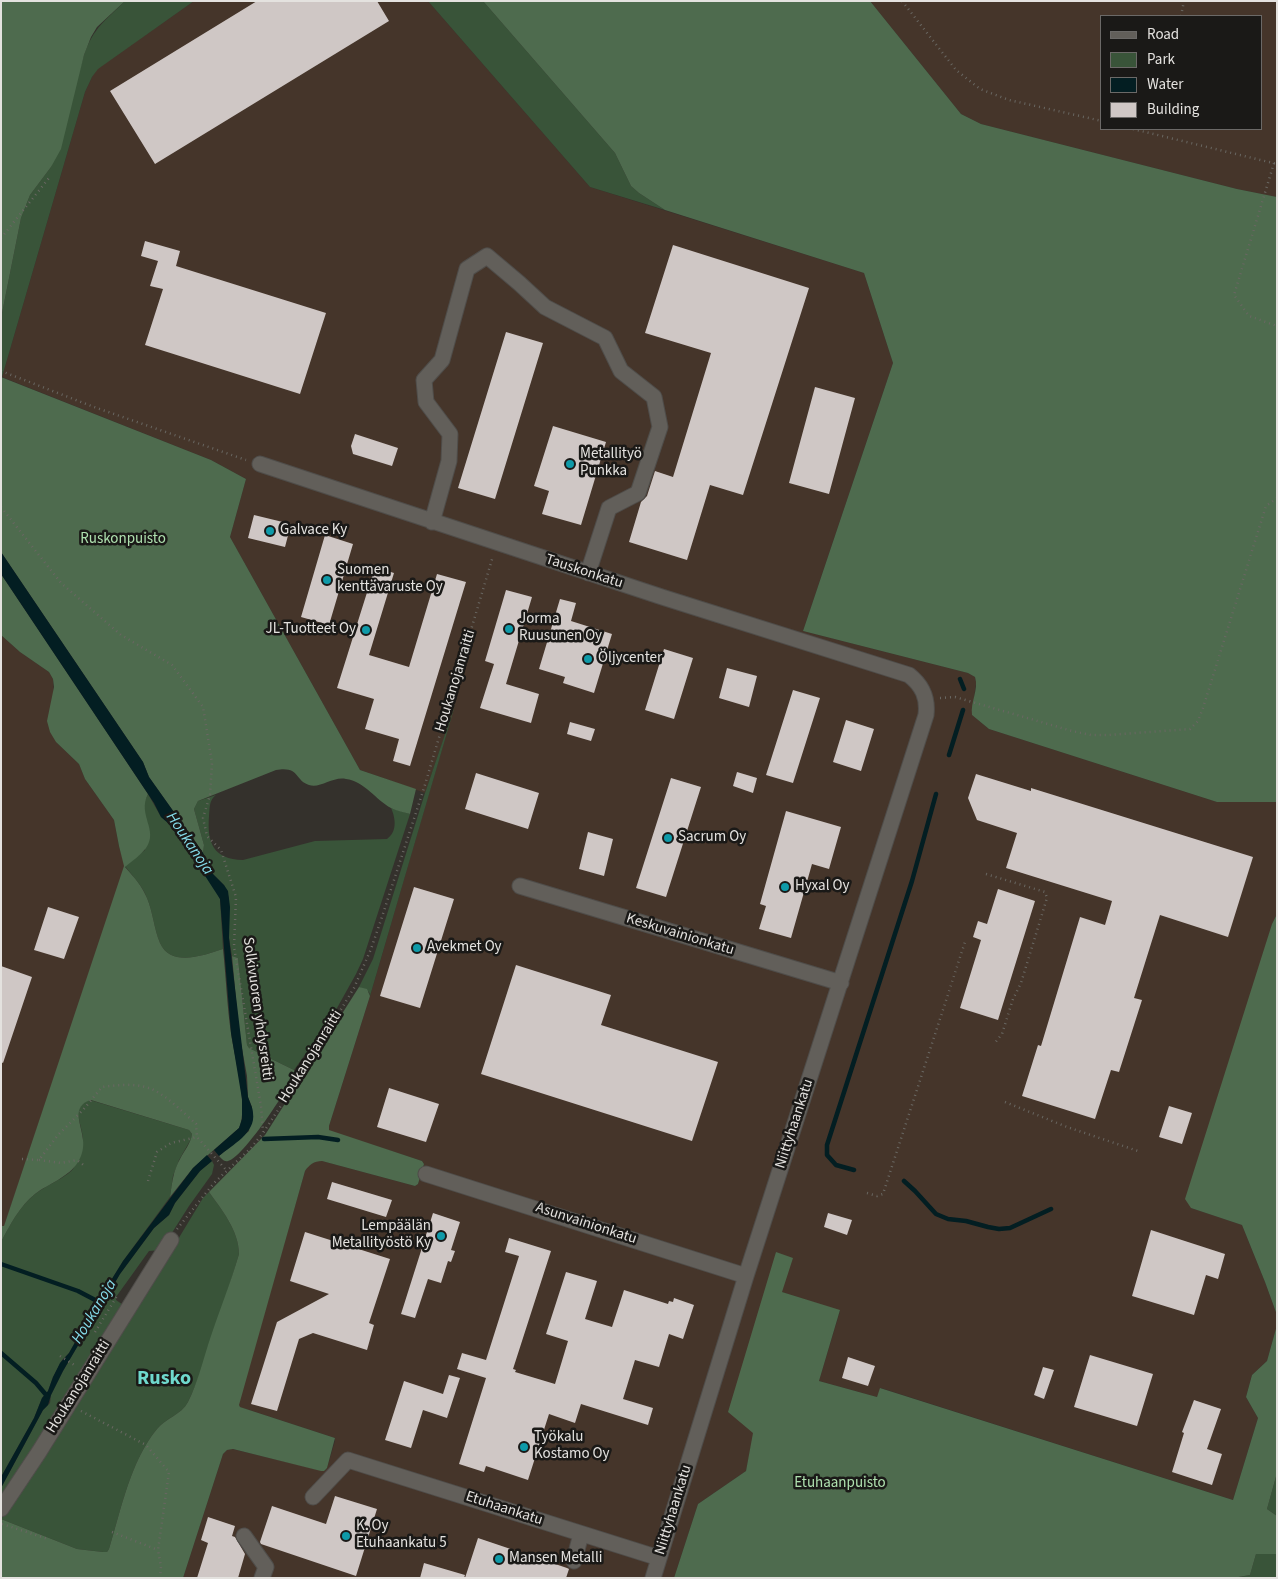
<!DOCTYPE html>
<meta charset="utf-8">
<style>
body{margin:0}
#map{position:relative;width:1278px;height:1579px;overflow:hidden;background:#34312c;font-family:"Source Sans 3",sans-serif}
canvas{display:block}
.frame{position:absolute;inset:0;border:2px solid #e4e2df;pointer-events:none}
.legend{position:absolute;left:1100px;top:15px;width:162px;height:115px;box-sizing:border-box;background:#1a1917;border:1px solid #6b6967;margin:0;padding:6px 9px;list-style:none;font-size:15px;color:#e4e2df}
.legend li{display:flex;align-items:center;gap:10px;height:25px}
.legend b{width:25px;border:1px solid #6b6967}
</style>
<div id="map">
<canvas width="1278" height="1579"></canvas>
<div class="frame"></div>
<ul class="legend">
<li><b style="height:6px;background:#625f5a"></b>Road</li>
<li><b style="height:14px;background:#395439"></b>Park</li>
<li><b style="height:14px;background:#031e22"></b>Water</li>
<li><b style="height:14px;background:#cfc7c5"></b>Building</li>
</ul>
</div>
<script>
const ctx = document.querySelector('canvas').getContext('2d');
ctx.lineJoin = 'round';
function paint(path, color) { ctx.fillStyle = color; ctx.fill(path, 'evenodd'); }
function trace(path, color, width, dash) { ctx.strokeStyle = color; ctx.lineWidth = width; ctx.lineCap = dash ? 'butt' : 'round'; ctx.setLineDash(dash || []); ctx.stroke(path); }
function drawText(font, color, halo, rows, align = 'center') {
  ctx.font = font + ' "Source Sans 3",sans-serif'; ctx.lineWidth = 5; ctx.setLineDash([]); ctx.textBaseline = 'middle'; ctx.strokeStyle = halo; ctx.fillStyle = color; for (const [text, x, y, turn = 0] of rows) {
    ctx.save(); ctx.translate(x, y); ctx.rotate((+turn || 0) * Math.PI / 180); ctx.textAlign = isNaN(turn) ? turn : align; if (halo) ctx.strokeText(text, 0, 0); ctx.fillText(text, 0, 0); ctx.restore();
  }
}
const industrial = new Path2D(`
 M194 1H428L590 187 864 273 893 363 803 631 968 673 975 677 976 682 972 715 989 729 1217 802H1277V914L1272 924 1191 1208 1242 1225 1265 1282 1277 1315V1325L1267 1361 1252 1375 1246 1397 1258 1418 1233 1500 881 1388 877 1397 819 1381 840 1311 782 1292 776 1252 754 1433 746 1471 698 1504 674 1578H183L223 1454 227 1450 232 1449 324 1471 327 1468 335 1441V1438L240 1407 238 1405 305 1171 308 1166 316 1161H322L415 1186 418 1184 424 1164 422 1161 332 1132 329 1130V1126L370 996 451 718 425 793 360 770 230 537 246 479 211 460 2 377 85 92 92 77 97 69Z
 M870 1H1277V197L1237 189 981 124 961 114ZM1102 16H1262V129H1102Z
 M1 635 20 652 49 672 53 679 56 742 79 764 85 779 114 820 119 846 125 866 4 1227 1 1226Z`);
const green = new Path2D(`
 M125 1H194L98 69 92 77 85 92 2 377 1 318 21 218 30 195 51 167 84 55C94 27 105 21 125 1Z
 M428 1H483L615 153 631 186 639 193 665 210 590 187Z
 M456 702 370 996 369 992 359 987 373 959 425 793Z
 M148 794 161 817 168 823 187 848 218 894 220 899 223 949C204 955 171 968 160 943 154 929 153 912 147 898 142 885 133 877 125 866L145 850 144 802Z
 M216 795C209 800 210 807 209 816 207 843 213 859 243 860L315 841 387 839C397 832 396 819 391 808L410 814 363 959 356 974 332 1017 294 1070 249 1048 247 1045 238 958 232 956 228 932 229 898 224 885 213 874 203 853 204 845 194 809 198 801Z
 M90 1100 189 1130 192 1134 191 1139 179 1160 173 1176 170 1197 123 1261 97 1303 69 1353 62 1360 53 1377 48 1391 42 1398 34 1418 1 1477V1242C10 1225 19 1207 34 1195 43 1187 67 1177 73 1169 76 1165 83 1144 83 1140 83 1125 69 1106 90 1100Z
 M212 1161 214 1165 212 1174 189 1206 161 1250 149 1251 116 1297V1300L126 1307 49 1426 43 1431 1 1501V1488L43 1410 50 1403 51 1395 63 1371 120 1274 154 1228 169 1215 175 1203 200 1171Z
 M209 1192C222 1210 239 1231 239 1254 231 1282 221 1310 212 1338 205 1359 198 1382 188 1402 181 1415 166 1418 157 1429 130 1462 121 1510 109 1549L107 1552H103L77 1549 1 1519 52 1446 180 1236 203 1198Z
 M1277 1473V1516L1267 1509Z
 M1256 1554H1277V1578H1233L1250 1575Z`);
const forest = new Path2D(`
 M1 1H125L97 27 91 37 84 55 61 149 51 167 30 195 21 218 1 318Z
 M483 1H870L961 114 981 124 1237 189 1277 197V802H1217L989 729 972 715C970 702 979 690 975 677L968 673 803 631 893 363 864 273 665 210 639 193 631 186 615 153Z
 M1 377 211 460 246 479 230 537 360 770 416 789 410 814C404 812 397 811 391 808 376 800 364 781 346 779 333 776 320 789 309 785 294 780 300 766 276 770L198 801 194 809 204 845 203 853 149 777 143 762 1 552Z
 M1 574 148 794C137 815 159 830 146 848 141 855 132 861 125 867 134 877 142 886 147 898 153 912 154 929 160 943 171 968 204 955 223 949 226 977 227 1006 231 1033 234 1056 249 1108 239 1128L193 1168 170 1197C172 1184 173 1171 180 1159 184 1151 191 1143 192 1134L189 1130 91 1100C70 1106 82 1125 83 1140 84 1147 82 1156 78 1162 69 1177 48 1184 35 1194 19 1207 10 1225 1 1242V1226H4L124 866 119 846 114 820 85 779 79 764 56 742 50 732 47 721 54 687 53 679 49 672 20 652 1 635Z
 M1277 914V1315L1265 1282 1242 1225 1191 1208 1185 1199 1272 924Z
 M232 956 238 958 247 1045 249 1048 294 1070 295 1073C288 1089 243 1158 228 1161 224 1162 222 1159 219 1156L249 1131 252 1107 248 1097 247 1076 239 1032Z
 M359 987 367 989 370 996 329 1126V1130L422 1161 424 1164 418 1184 415 1186 322 1161C314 1161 309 1165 305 1171L239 1405 240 1407 335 1438 327 1468 324 1471H321L233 1449 227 1450 223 1454 183 1578H1V1519L77 1549 103 1552H107L109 1549C121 1510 130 1462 157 1429 166 1418 181 1415 188 1402 197 1384 202 1364 208 1345 218 1314 230 1285 239 1254 239 1231 222 1210 209 1192L265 1135Z
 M776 1252 793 1258 782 1292 840 1310 819 1381 877 1397 880 1388 1233 1500 1258 1418 1246 1397 1252 1375 1267 1361 1277 1325V1473L1267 1509 1277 1516V1554H1256L1250 1575 1233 1578H674L698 1504 746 1471 753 1433 728 1412Z`);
const water = new Path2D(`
 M1 552 143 762 149 777 203 853 213 874 224 885 228 891 230 907 229 938 248 1097C250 1103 253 1108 253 1113 256 1133 232 1145 219 1156L214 1150 239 1128 242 1119V1099L231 1033 220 899 187 848 168 823 161 817 154 803 1 574Z
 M207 1155 212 1161 200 1171 175 1203 169 1215 154 1228 120 1274 63 1371 51 1395 48 1405 43 1410 1 1488V1477L34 1418 42 1398 48 1391 53 1377 60 1363 69 1353 97 1303 123 1261 193 1168Z`);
const stream = new Path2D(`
 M960 679 964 689
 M949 755 963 710
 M264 1139 318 1137 338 1140
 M854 1170 836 1165 827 1155V1145L912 881 936 794
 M904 1181 915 1191 936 1214 948 1219 966 1221 988 1227 999 1229 1010 1228 1051 1209
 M1 1264 78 1291 99 1302
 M1 1353 36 1383 47 1396`);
const building = new Path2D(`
 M257 1H377L389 21 155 164 110 91Z
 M145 241 180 251 176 266 326 313 300 394 145 345 163 289 150 286 158 261 141 256Z
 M673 245 809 288 743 495 710 485 687 560 629 542 641 502 647 496 655 471 673 477 711 353 645 333Z
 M506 332 543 343 495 499 458 488Z
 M815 387 855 398 829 494 789 483Z
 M553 426 606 442 581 525 542 514 549 491 534 486Z
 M355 434 398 448 392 466 353 454 351 446Z
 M254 515 291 524 285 547 248 538Z
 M325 535 353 544 329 625 301 617Z
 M375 567 394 573 369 655 409 667 437 574 466 582 410 766 393 761 399 739 365 729 374 699 337 688Z
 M506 590 532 597 506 684 539 694 531 723 480 708 494 664 485 661Z
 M560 599 576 603 571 621 612 634 594 693 563 683 565 677 539 669Z
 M664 649 693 658 674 719 645 710Z
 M727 668 757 676 749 707 719 698Z
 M793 690 820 698 793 783 766 775Z
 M846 720 874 729 861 771 833 762Z
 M570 722 595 729 591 741 567 734Z
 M737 772 757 778 753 793 733 786Z
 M476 773 539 793 528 829 465 809Z
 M976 774 1031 791V788L1253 857 1228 937 1160 915 1134 998 1142 1000 1119 1072 1111 1070 1095 1119 1022 1096 1038 1045 1041 1046 1080 917 1105 925 1112 901 1006 868 1017 833 977 820 968 798Z
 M671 778 701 787 666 897 636 888Z
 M786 811 841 827 829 869 812 864 791 938 759 929 766 906 760 904Z
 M588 832 613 839 604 876 579 869Z
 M414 887 454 899 420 1008 380 996Z
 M998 889 1035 901 998 1020 960 1008 981 940 973 937 978 921 987 924Z
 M48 907 79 917 64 959 34 950Z
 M516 965 611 995 601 1025 718 1062 692 1141 481 1074Z
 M1 966 32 977 3 1063 1 1062Z
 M389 1088 439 1104 426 1142 377 1127Z
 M1169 1106 1192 1113 1182 1144 1159 1137Z
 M332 1182 392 1200 386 1217 327 1199Z
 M433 1213 460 1222 451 1250 455 1251 451 1262 448 1261 441 1283 428 1279 415 1318 401 1314Z
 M828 1213 852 1220 847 1235 824 1227Z
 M1151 1230 1225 1254 1218 1279 1206 1275 1194 1315 1132 1296Z
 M305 1232 390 1259 369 1323 374 1325 367 1350 313 1333 299 1339 277 1411 251 1404 277 1322 329 1294 290 1281Z
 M509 1238 551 1251 513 1369 516 1370 515 1372 555 1384 568 1341 546 1334 566 1272 597 1281 585 1319 612 1327 624 1290 668 1304 669 1301 673 1302 674 1298 694 1305 683 1339 669 1334 659 1367 635 1360 623 1399 653 1408 648 1425 581 1404 575 1423 549 1414 528 1480 486 1466 484 1472 459 1464 486 1378 457 1369 462 1353 486 1360 519 1256 505 1252Z
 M1090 1355 1153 1374 1137 1426 1074 1407Z
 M848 1357 875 1366 868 1386 842 1378Z
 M1043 1367 1054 1370 1044 1399 1034 1395Z
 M449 1375 460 1378 447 1418 423 1410 411 1448 385 1440 404 1381 443 1394Z
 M1194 1400 1221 1409 1207 1449 1222 1454 1212 1485 1172 1472 1184 1433 1182 1432Z
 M335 1496 377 1509 356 1576 261 1544 260 1542 272 1506 326 1524Z
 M208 1517 235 1526 232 1536 235 1537 245 1554 238 1578H197L208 1543 201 1540Z
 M478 1538 567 1568 569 1569 566 1578H465Z
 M424 1563 465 1575 464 1578H420Z`);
const path = new Path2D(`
 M902 1 956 70 980 89 1009 100 1102 121
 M1181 16 1184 1
 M1133 129 1277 164
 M1274 163 1234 295 1249 316 1277 326
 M1 238 49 178
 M1 371 94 407 246 460
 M1 507 61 583 121 635 172 665 203 707 212 763 210 795 203 818 207 836 221 850 236 897 234 947 261 1106 263 1132
 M940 698 955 697 1072 731 1091 735H1108L1190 729 1198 721 1203 708 1266 506 1277 498
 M986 874 1045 892 1047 898 1021 983 1013 999 1002 1034 994 1044
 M1005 1102 1067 1127 1141 1152
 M22 1159 39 1160 58 1135 83 1110 102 1087C117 1085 134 1083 149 1088 164 1093 184 1113 196 1124L197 1137
 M39 1160 61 1163 77 1160 86 1167
 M148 1181 157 1152 171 1143 197 1137 227 1171
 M867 1193 877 1196 883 1194 966 939
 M177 1229 214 1183 251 1148 263 1133 305 1069 354 988 371 949 381 920 424 788 493 556
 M95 1332 117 1296
 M60 1356 76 1366
 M81 1411 146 1445 169 1472 158 1550 161 1567 160 1578
 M2 1524 48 1539
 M112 1532 158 1550`);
const minor = new Path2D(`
 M260 464 662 597 909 675C923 686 928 698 926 715L746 1276 653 1578
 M432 522 449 461 450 434 426 402 424 380 442 360 467 269 487 256 519 283 545 307 605 338 621 371 654 397 660 427 638 493 609 508 588 573
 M520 886 841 983
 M426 1174 746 1276
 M313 1497 348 1460 659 1558
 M1 1509 39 1452 171 1240
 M244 1536 266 1567 262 1578
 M574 1561 581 1534`);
const markers = [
 [570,464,5,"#0f9aa8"],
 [270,531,5,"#0f9aa8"],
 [327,580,5,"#0f9aa8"],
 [509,629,5,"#0f9aa8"],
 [366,630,5,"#0f9aa8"],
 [588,659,5,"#0f9aa8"],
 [668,838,5,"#0f9aa8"],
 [785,887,5,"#0f9aa8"],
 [417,948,5,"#0f9aa8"],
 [441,1236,5,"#0f9aa8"],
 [524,1447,5,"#0f9aa8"],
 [346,1536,5,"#0f9aa8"],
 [499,1559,5,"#0f9aa8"]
];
const poiNames = [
 ["Metallityö",580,455],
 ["Punkka",580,472],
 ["Galvace Ky",280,531],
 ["Suomen",337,571],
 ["kenttävaruste Oy",337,588],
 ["Jorma",519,620],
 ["Ruusunen Oy",519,637],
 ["JL-Tuotteet Oy",356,630,"right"],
 ["Öljycenter",598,659],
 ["Sacrum Oy",678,838],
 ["Hyxal Oy",795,887],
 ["Avekmet Oy",427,948],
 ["Lempäälän",431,1227,"right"],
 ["Metallityöstö Ky",431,1244,"right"],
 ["Työkalu",534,1438],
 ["Kostamo Oy",534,1455],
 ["K. Oy",356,1527],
 ["Etuhaankatu 5",356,1544],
 ["Mansen Metalli",509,1559]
];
const parkNames = [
 ["Ruskonpuisto",123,540],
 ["Etuhaanpuisto",840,1484]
];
const streetNames = [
 ["Tauskonkatu",584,572,18],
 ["Houkanojanraitti",456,681,-73],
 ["Keskuvainionkatu",680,935,17],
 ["Solkivuoren yhdysreitti",257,1009,82],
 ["Houkanojanraitti",311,1057,-58],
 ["Niittyhaankatu",795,1124,-72],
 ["Asunvainionkatu",586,1224,18],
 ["Houkanojanraitti",79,1387,-58],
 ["Etuhaankatu",504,1509,18],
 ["Niittyhaankatu",674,1510,-73]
];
const waterNames = [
 ["Houkanoja",189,844,56],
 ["Houkanoja",95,1312,-59]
];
const districtNames = [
 ["Rusko",164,1380]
];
paint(industrial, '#45352a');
paint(green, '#395439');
paint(forest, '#4e6b4e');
paint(water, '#031e22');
trace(stream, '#031e22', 4.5);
paint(building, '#cfc7c5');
trace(minor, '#4f4d4a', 17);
trace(path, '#696762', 2.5, [1, 4]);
trace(minor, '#625f5a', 15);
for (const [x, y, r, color] of markers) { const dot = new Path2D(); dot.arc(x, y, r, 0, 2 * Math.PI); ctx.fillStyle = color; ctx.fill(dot); trace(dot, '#1a1917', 2); }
drawText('15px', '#e4e2df', '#1a1917', poiNames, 'left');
drawText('15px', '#afe1af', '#1a1917', parkNames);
drawText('15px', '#e4e2df', '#1a1917', streetNames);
drawText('italic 16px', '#84dae8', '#1a1917', waterNames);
drawText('bold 20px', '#6fd9cd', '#1a1917', districtNames);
</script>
